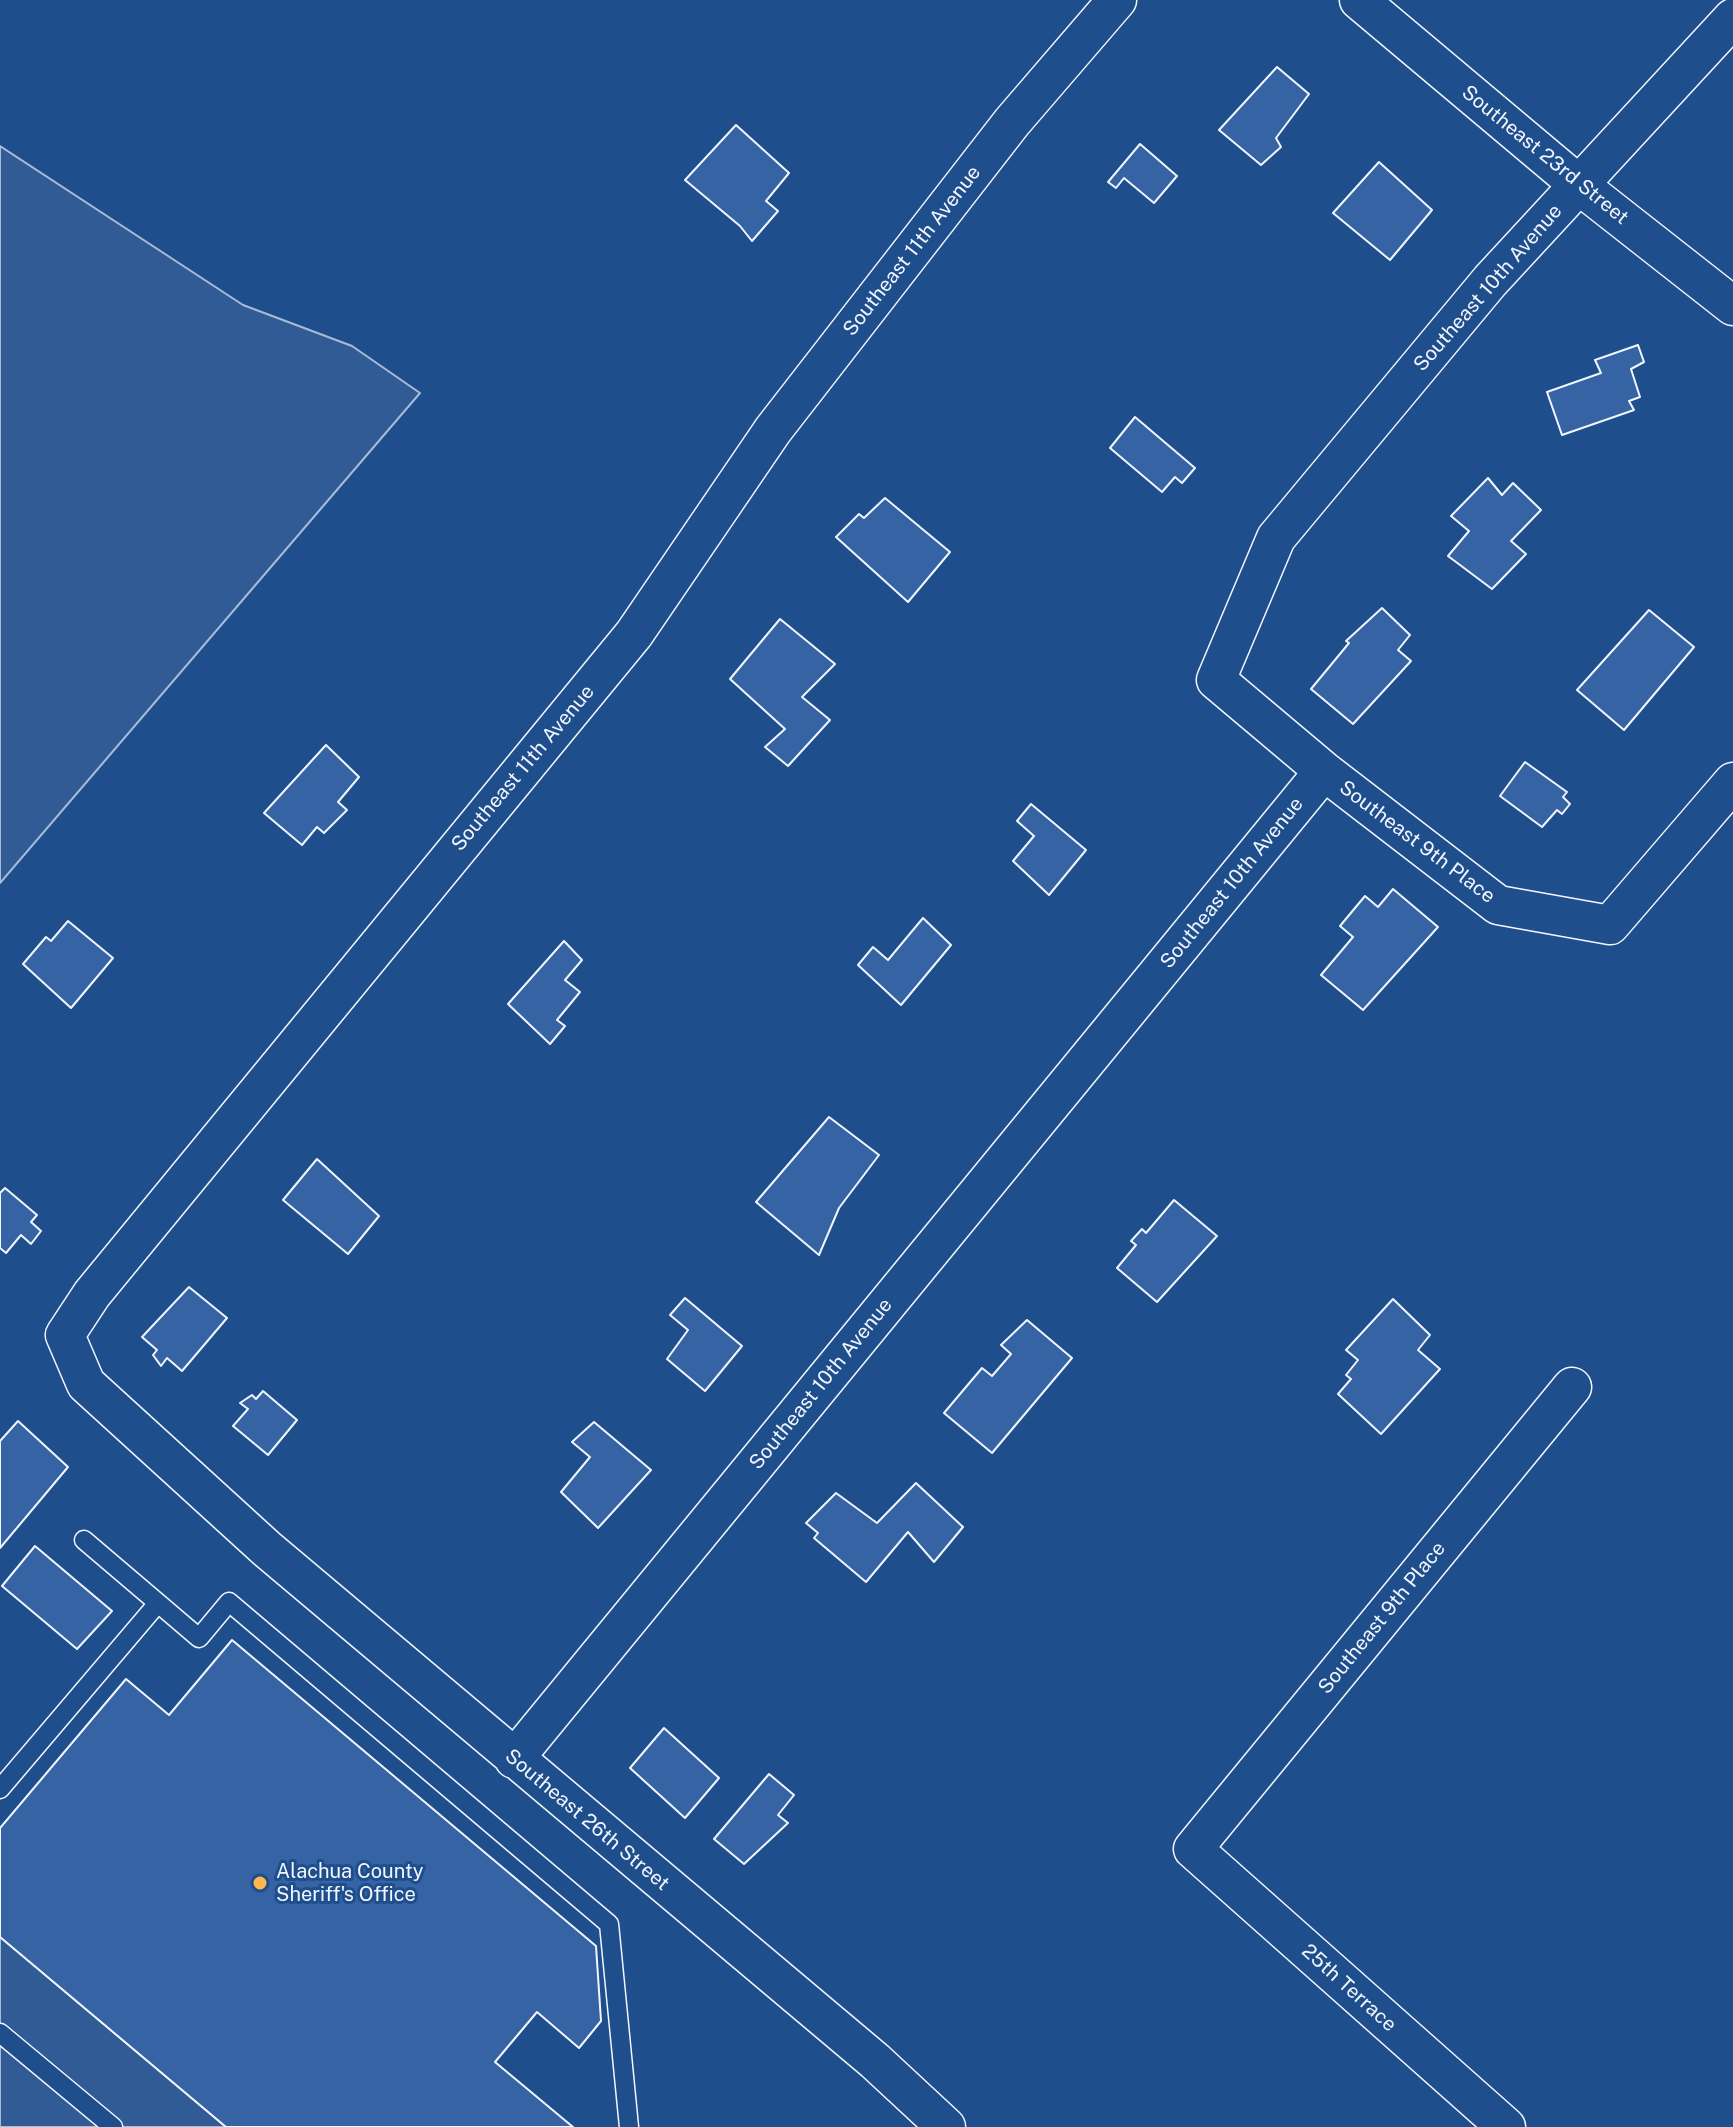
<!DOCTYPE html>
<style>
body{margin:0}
canvas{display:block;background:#1f4e8c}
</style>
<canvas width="1733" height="2127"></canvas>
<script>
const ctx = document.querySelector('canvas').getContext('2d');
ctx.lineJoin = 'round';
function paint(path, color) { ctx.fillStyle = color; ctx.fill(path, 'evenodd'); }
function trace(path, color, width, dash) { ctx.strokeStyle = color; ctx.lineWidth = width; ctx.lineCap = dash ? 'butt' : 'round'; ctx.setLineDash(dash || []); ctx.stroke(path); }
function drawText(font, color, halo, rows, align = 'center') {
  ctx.font = font + ' "Public Sans",sans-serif'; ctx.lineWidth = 6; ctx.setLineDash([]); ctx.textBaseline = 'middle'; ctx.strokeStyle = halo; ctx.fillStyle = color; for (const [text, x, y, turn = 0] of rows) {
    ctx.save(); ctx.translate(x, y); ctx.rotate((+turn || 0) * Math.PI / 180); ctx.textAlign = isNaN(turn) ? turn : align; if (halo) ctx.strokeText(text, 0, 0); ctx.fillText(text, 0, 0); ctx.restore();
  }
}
const built = new Path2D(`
 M0 146 243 305 352 346 420 393 0 883Z
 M0 1937 226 2127H0Z`);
const building = new Path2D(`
 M1277 67 1309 94 1276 138 1281 147 1261 165 1219 130Z
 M736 125 789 173 766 201 778 211 752 241 740 226 685 180Z
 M1140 144 1177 176 1154 203 1124 178 1116 188 1108 182Z
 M1379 162 1432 210 1390 260 1333 213Z
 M1638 345 1644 362 1631 369 1640 397 1629 401 1634 410 1562 435 1547 392 1601 373 1595 360Z
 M1135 417 1195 468 1182 483 1175 477 1162 492 1110 448Z
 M1488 478 1502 495 1513 483 1541 510 1511 541 1526 554 1492 589 1448 556 1469 531 1451 516Z
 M885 498 950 552 908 602 836 537 859 514 864 518Z
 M1382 608 1410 635 1398 650 1411 661 1353 724 1311 689 1349 643 1346 641Z
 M1649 610 1694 647 1624 730 1577 690Z
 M780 619 835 664 802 697 830 720 788 766 765 747 785 729 730 679Z
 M326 745 359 777 338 802 347 810 324 833 317 827 302 845 264 813Z
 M1525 762 1567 792 1563 797 1570 804 1562 814 1557 810 1542 827 1500 796Z
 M1031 804 1086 850 1049 895 1013 861 1034 836 1017 821Z
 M1393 889 1438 927 1363 1010 1321 975 1353 937 1340 926 1365 896 1378 907Z
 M923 918 951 945 901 1005 858 965 873 947 888 960Z
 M68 921 113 958 71 1008 23 964 46 937 51 941Z
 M564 941 582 960 565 980 580 992 557 1020 565 1026 550 1044 508 1004Z
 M829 1117 879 1155 839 1208 819 1255 756 1202Z
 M317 1159 379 1216 348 1254 283 1200Z
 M5 1188 37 1215 31 1222 41 1231 31 1244 21 1235 6 1253 0 1248V1193Z
 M1174 1200 1217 1236 1157 1302 1117 1268 1136 1245 1131 1241 1142 1229 1146 1233Z
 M189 1287 227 1318 182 1371 167 1358 161 1366 153 1355 157 1350 142 1337Z
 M685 1298 742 1346 705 1391 667 1359 688 1330 670 1315Z
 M1393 1299 1430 1335 1418 1350 1440 1369 1381 1434 1338 1394 1351 1379 1346 1375 1358 1360 1346 1350Z
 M1027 1320 1072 1358 992 1453 944 1413 982 1368 992 1376 1011 1354 1001 1345Z
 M263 1391 297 1420 268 1455 233 1426 248 1409 240 1403 252 1395 256 1399Z
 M18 1421 68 1467 0 1548V1441Z
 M594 1422 651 1470 598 1528 561 1492 590 1457 572 1442Z
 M916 1483 963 1527 934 1562 908 1532 866 1582 814 1538 818 1533 806 1523 836 1493 877 1523Z
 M35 1546 112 1611 77 1649 2 1586Z
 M232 1640 596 1946 601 2021 579 2048 537 2012 495 2062 573 2127H226L0 1937V1828L126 1679 169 1715Z
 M664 1728 719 1778 685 1818 630 1768Z
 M769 1774 794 1795 778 1815 788 1823 744 1864 714 1839Z`);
const lane = new Path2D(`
 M84 1540 158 1603
 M0 1789 158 1603 199 1638 229 1602 609 1924 629 2127
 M0 2033 113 2127`);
const street = new Path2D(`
 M1359 0 1579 185 1733 306
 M1733 18 1490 281 1276 538 1216 680 1324 771 1498 905 1610 925 1733 782
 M514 1759 1324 771
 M946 2127 875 2061 267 1549 86 1384 65 1335 92 1294 634 634 773 430 1012 122 1117 0
 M1506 2127 1193 1849 1572 1387`);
const markers = [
 [260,1883,8,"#ffb74d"]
];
const streetNames = [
 ["Southeast 23rd Street",1545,155,39],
 ["Southeast 11th Avenue",912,251,-52],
 ["Southeast 10th Avenue",1488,288,-49],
 ["Southeast 11th Avenue",523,768,-50],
 ["Southeast 9th Place",1417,842,37],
 ["Southeast 10th Avenue",1232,883,-51],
 ["Southeast 10th Avenue",821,1384,-51],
 ["Southeast 9th Place",1382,1618,-51],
 ["Southeast 26th Street",587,1820,40],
 ["25th Terrace",1349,1988,42]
];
const poiNames = [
 ["Alachua County",276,1872],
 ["Sheriff's Office",276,1895]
];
paint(built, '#305b95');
trace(built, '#a8bbd7', 2);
paint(building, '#3563a3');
trace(building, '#f2f6ff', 2);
trace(lane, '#f2f6ff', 21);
trace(street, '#f2f6ff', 41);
trace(lane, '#1f4e8c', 18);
trace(street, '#1f4e8c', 38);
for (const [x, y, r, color] of markers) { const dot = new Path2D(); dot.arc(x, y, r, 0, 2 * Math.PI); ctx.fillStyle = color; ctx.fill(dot); trace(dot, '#1f4e8c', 3); }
drawText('20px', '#f2f6ff', '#1f4e8c', streetNames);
drawText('20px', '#f2f6ff', '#1f4e8c', poiNames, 'left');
</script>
